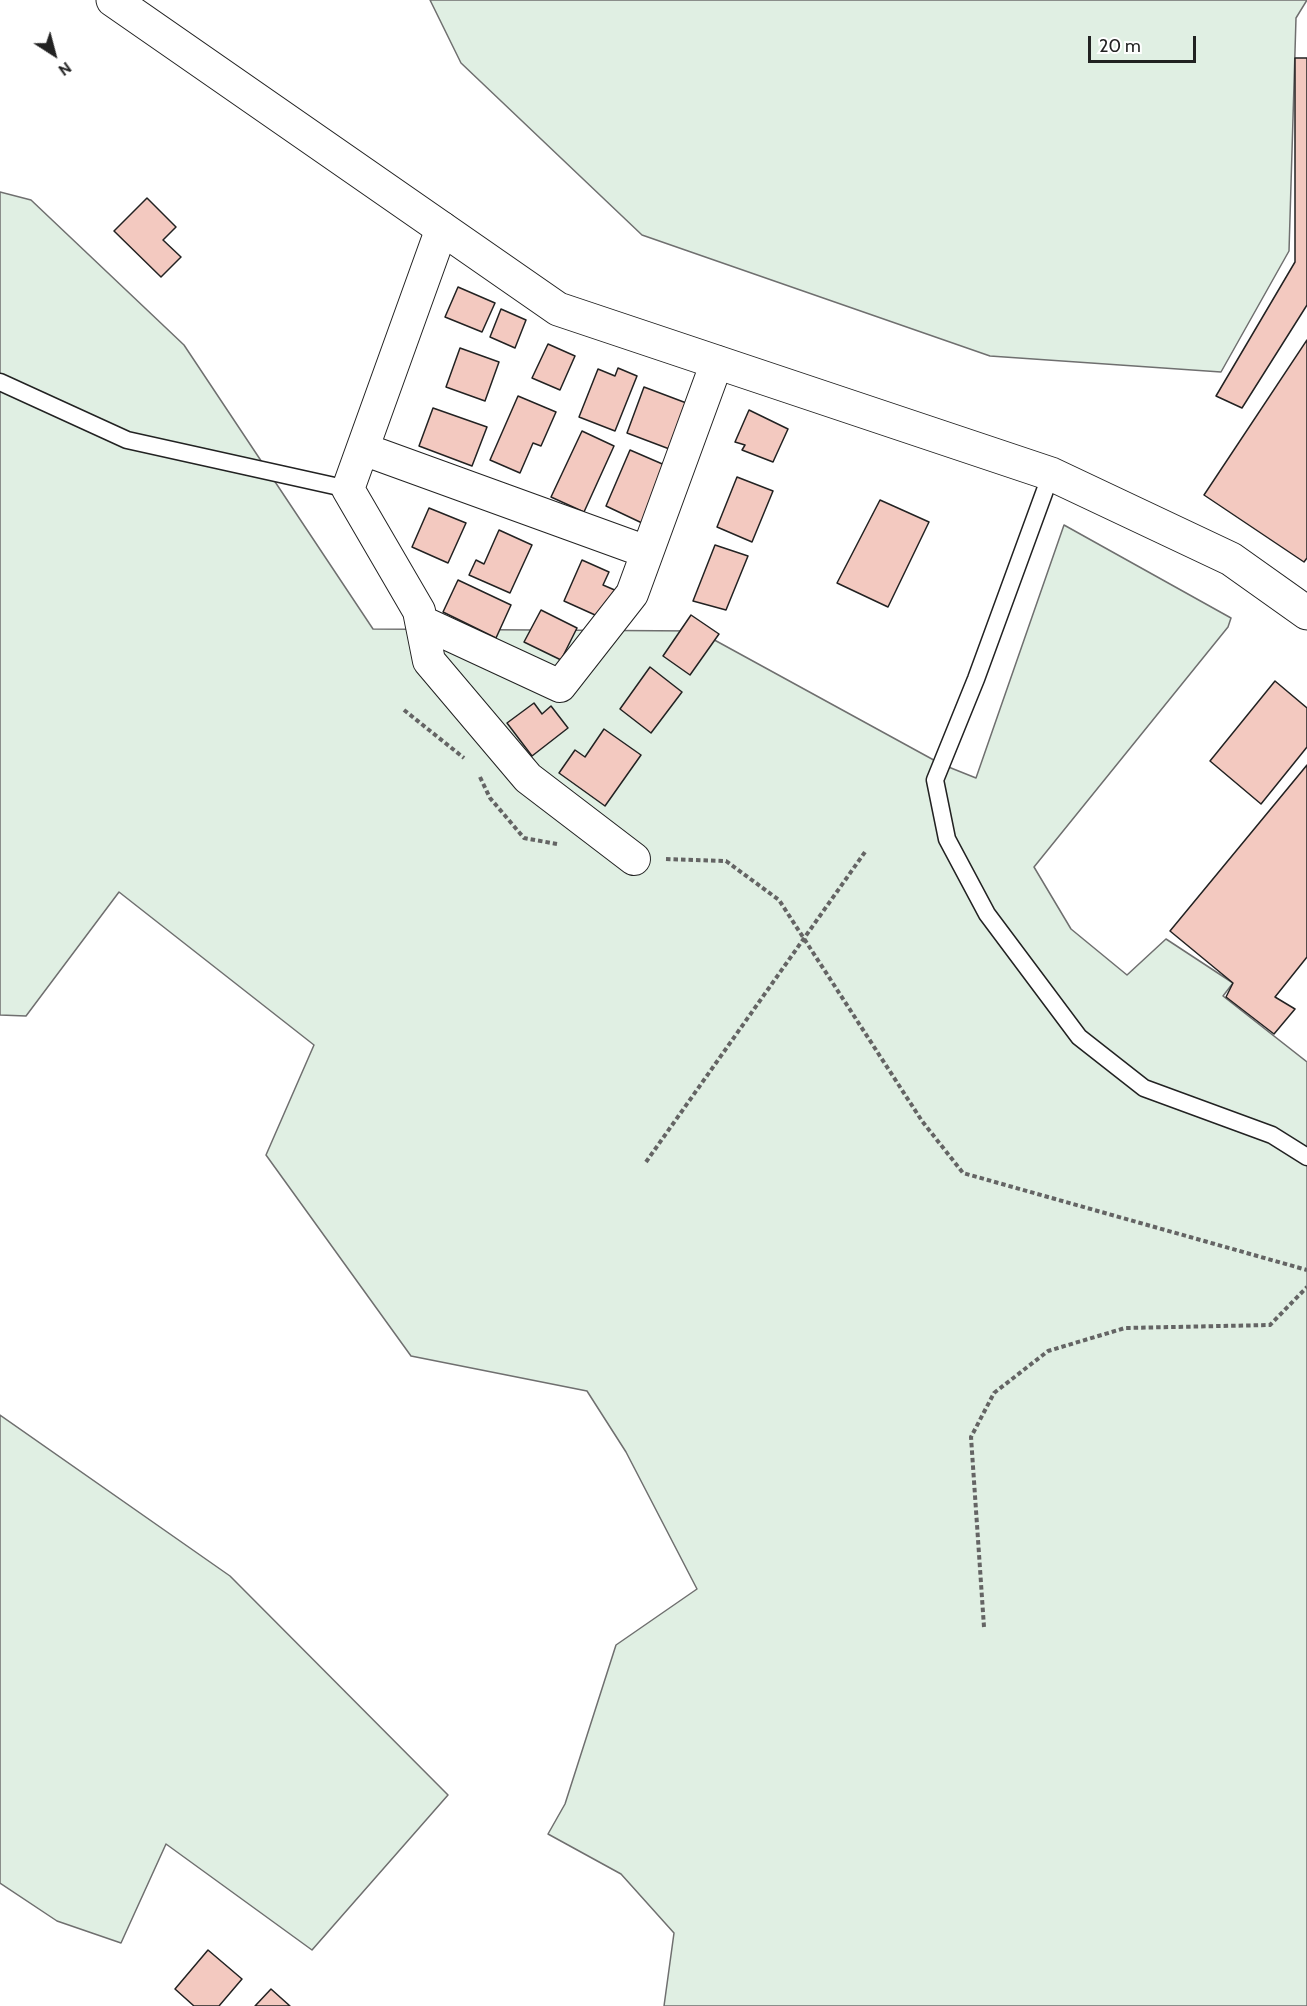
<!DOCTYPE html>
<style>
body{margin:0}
#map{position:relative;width:1307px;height:2006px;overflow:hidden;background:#fff;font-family:Cabin,sans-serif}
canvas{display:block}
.north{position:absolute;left:24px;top:24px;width:60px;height:60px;-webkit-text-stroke:4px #fff;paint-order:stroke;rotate:144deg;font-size:16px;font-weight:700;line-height:24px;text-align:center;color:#222}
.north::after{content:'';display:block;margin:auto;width:21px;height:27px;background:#222;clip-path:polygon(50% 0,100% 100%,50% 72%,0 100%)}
.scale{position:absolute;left:1088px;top:36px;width:108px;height:27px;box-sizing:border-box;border:3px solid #222;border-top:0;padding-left:8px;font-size:18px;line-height:21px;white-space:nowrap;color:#222;-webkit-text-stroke:4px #fff;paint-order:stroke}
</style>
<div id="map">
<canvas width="1307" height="2006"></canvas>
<div class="north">N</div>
<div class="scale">20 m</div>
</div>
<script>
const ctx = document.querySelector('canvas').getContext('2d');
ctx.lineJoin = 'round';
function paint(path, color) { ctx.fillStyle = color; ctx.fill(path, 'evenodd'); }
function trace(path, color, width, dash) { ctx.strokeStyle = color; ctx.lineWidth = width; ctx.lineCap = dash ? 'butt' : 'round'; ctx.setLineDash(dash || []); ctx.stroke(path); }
const green = new Path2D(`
 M430 0H1307L1296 18 1289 251 1221 372 990 356 642 235 461 63Z
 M0 192 31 200 184 345 373 629 698 631 941 764 976 778 1064 525 1231 618 1228 627 1034 867 1071 929 1127 975 1166 939 1233 983 1223 996 1307 1062V2006H664L674 1933 621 1874 548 1834 565 1804 616 1645 697 1589 626 1452 587 1391 411 1356 266 1155 314 1045 119 892 26 1016 0 1015Z
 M0 1415 230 1576 448 1795 312 1950 166 1844 121 1943 57 1921 0 1883Z`);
const building = new Path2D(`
 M1295 58H1307V305L1242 408 1216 396 1295 262Z
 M147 198 176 227 163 240 181 257 161 277 114 231Z
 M458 287 495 303 482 332 445 317Z
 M501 309 526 320 515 348 490 337Z
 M1307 340V558L1304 562 1204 495Z
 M548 344 575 356 560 390 532 378Z
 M460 348 499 362 485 401 446 387Z
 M618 368 637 376 615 431 579 417 598 369 615 376Z
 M644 387 689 404 672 450 627 433Z
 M518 396 556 412 541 446 533 443 520 473 490 460Z
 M433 408 487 427 472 466 419 446Z
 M749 410 788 429 773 462 742 450 745 445 735 442Z
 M582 431 614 446 584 512 551 497Z
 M630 450 667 466 642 523 606 506Z
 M737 477 773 491 752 542 717 527Z
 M880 500 929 522 888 607 837 583Z
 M429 508 466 523 448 563 412 547Z
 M499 530 532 545 510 593 469 575 476 560 484 564Z
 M715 545 748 556 726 610 693 601Z
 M582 560 609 572 603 585 617 591 604 619 564 601Z
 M458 580 511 605 496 638 443 612Z
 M541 610 577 628 561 660 524 642Z
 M691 615 719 634 690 675 663 656Z
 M650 667 682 692 651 733 620 709Z
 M1275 681 1307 708V747L1261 804 1210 761Z
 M534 703 542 714 551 706 568 728 532 756 507 723Z
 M604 729 641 755 605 806 559 773 575 750 585 757Z
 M1307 765V957L1275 997 1295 1009 1274 1034 1226 997 1233 983 1170 931Z
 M208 1950 242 1979 219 2006H194L175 1989Z
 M271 1989 290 2006H255Z`);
const path = new Path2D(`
 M404 710 464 758
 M480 777 490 798 524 838 557 844
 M666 859 726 861 779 900 922 1121 963 1173 1307 1270
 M984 1627 971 1437 994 1393 1048 1351 1125 1328 1270 1325 1307 1287`);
const service = new Path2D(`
 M0 382 127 440 348 489
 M1051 474 976 679 935 780 947 839 987 914 1079 1037 1144 1088 1272 1135 1307 1157`);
const minor = new Path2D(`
 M442 228 348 489 419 611 429 661 528 778 634 859
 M363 449 647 552
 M422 622 560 686 632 594 717 362`);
const tertiary = new Path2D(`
 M113 0 558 309 1051 474 1231 559 1307 613`);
const pathBridge = new Path2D(`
 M646 1162 865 852`);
paint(green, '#e0efe3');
trace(green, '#6f6f6f', 1.5);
paint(building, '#f3c9c0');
trace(building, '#222', 1.5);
trace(service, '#222', 19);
trace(minor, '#222', 34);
trace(tertiary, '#222', 35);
trace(path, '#646464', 4, [4.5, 3]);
trace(service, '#fff', 16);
trace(minor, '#fff', 32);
trace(tertiary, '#fff', 33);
trace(pathBridge, '#646464', 4, [4.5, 3]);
</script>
